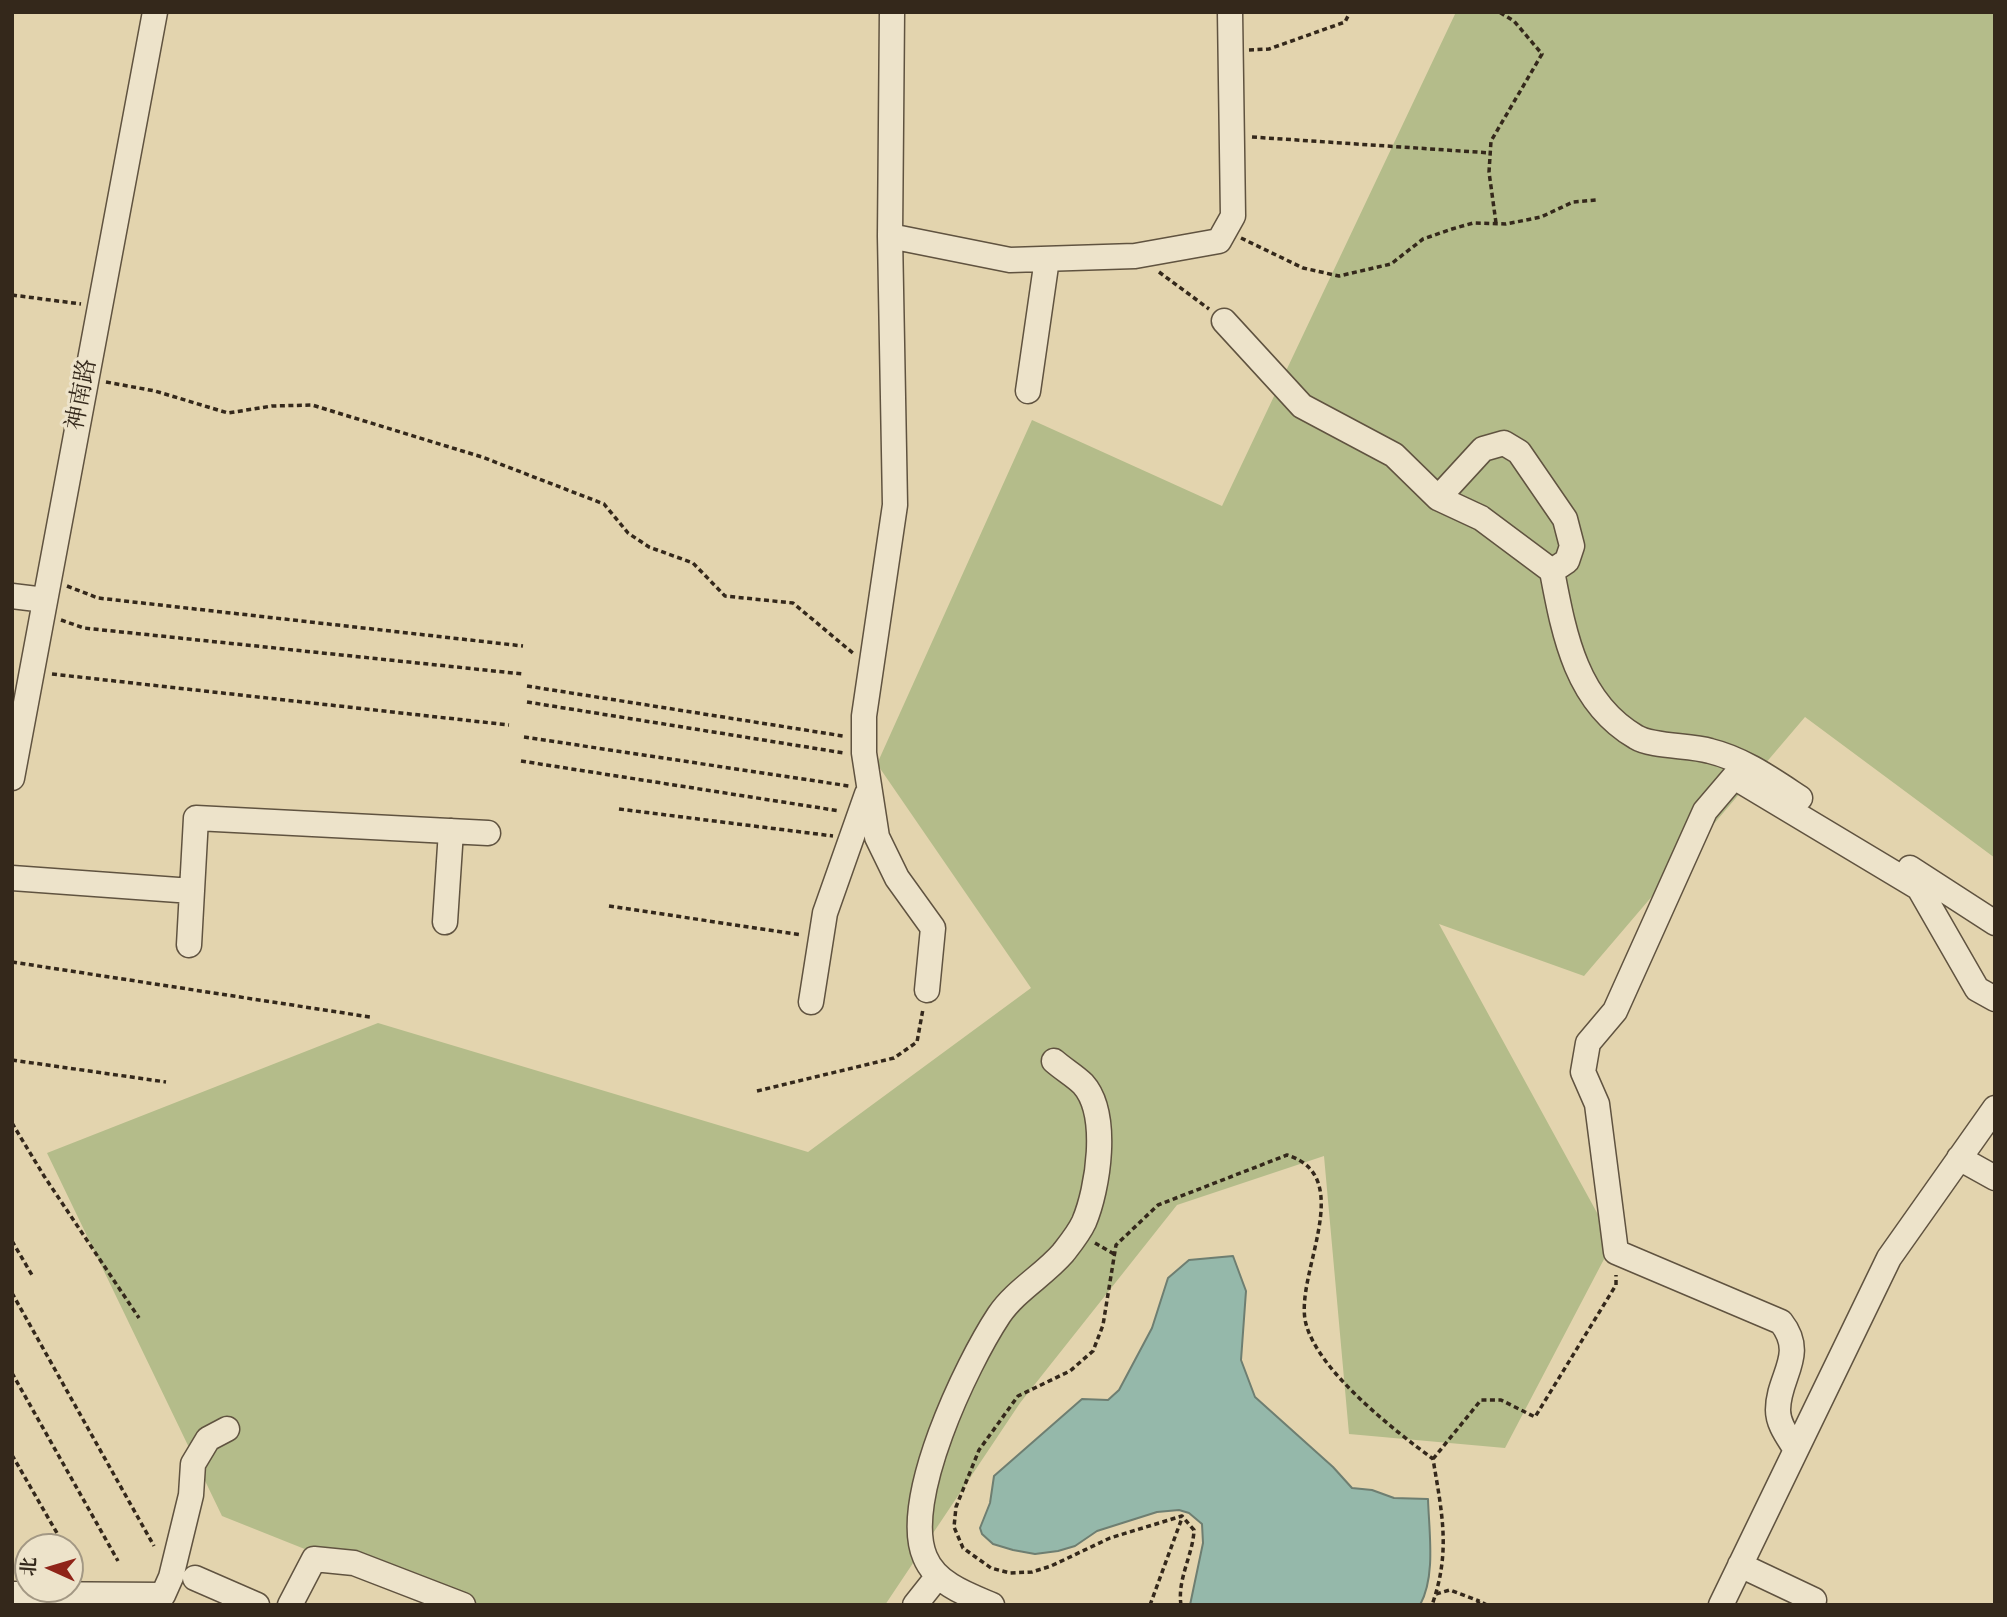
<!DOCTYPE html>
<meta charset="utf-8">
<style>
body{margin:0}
#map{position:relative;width:2007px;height:1617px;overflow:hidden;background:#e3d4ae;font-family:Vollkorn,"Noto Serif SC",serif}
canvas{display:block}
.frame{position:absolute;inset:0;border:14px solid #34281b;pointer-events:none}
.north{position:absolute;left:14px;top:1533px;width:70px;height:70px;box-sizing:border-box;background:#ede3ca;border:2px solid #a39884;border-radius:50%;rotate:274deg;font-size:19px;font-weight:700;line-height:28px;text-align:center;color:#34281b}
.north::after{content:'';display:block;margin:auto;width:24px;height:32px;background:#8f2418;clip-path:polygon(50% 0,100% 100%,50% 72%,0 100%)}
</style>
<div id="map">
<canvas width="2007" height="1617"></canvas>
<div class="frame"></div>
<div class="north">北</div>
</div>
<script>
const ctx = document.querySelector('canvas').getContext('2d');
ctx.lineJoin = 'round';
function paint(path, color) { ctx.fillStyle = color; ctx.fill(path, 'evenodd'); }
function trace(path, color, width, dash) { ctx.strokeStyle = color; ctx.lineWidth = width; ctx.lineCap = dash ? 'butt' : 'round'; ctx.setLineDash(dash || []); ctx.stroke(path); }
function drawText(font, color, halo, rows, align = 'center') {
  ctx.font = font + ' Vollkorn,"Noto Serif SC",serif'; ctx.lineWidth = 6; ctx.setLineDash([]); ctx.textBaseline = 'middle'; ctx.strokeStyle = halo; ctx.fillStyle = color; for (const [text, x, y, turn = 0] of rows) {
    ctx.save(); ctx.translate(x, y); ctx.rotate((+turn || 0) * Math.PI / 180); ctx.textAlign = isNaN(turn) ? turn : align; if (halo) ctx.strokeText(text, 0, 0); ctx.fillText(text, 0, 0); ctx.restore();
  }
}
const green = new Path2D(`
 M1456 12H1995V858L1805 717 1584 976 1439 924 1613 1242 1505 1448 1349 1434 1324 1156 1177 1205 1020 1403 885 1605H445L222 1516 47 1153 378 1023 808 1152 1031 988 877 764 1032 420 1222 506Z`);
const water = new Path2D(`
 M1233 1256 1246 1291 1241 1360 1255 1397 1333 1467 1352 1488 1372 1490 1394 1498 1428 1499C1429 1532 1436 1576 1420 1605H1190L1203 1543 1202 1524 1189 1513 1179 1510 1157 1512 1097 1531 1075 1546 1058 1551 1035 1554 1013 1550 993 1544 982 1534 980 1528 990 1503 994 1476 1082 1399 1108 1400 1119 1390 1152 1328 1168 1278 1189 1260Z`);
const path = new Path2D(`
 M1249 50 1269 49 1345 22 1350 12
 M1252 137 1491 153
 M1496 223 1489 172 1491 141 1542 54 1514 21 1499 12
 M1241 238 1303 268 1339 276 1391 264 1423 239 1452 229 1473 223 1506 224 1541 217 1573 202 1597 200
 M1159 272 1209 309
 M12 295 81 304
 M106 382 155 391 228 413 272 406 312 405 482 457 604 504 628 533 649 547 693 563 725 596 793 603 854 654
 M67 586 98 598 523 646
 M61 620 84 628 523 674
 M52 674 509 725
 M527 686 843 736
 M527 702 844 753
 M524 737 849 786
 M521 761 840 811
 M619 809 833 836
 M609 906 802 935
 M12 962 370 1017
 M12 1060 166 1082
 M757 1091 894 1058 917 1042 923 1009
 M12 1123 44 1176 139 1318
 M12 1241 32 1275
 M1095 1243 1114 1254
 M12 1293 154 1546
 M12 1373 118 1561
 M12 1455 65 1547
 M1433 1459 1481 1400H1501L1535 1417 1616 1285V1275
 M70 1556 79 1572
 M1436 1594 1450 1590 1479 1601
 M1150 1605 1182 1518
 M1181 1605C1177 1579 1193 1555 1194 1530L1182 1516 1110 1538 1051 1566 1032 1572 1010 1573 991 1568 963 1548 954 1527 956 1507 979 1450 1018 1396 1070 1371 1093 1351 1103 1325 1116 1245 1158 1205 1287 1155C1359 1177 1293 1276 1306 1324 1319 1372 1394 1430 1433 1459 1442 1513 1451 1552 1432 1605
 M1477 1605 1479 1601 1487 1605`);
const minor = new Path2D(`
 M892 12 890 236 895 505 864 716V753L877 837 897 878 933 928 927 990
 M890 236 1010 260 1135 256 1219 241 1233 216 1230 12
 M1224 321 1302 406 1394 455 1438 498 1481 518 1552 571C1564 634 1576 702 1636 737 1652 747 1690 745 1710 751 1743 759 1771 779 1800 798
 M1028 391 1047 259
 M1438 498 1483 449 1504 443 1519 452 1565 519 1572 546 1567 561 1552 571
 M12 596 45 600
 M12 778 155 12
 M1910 868 1995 923
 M12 878 192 891
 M445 922 451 831
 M189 945 196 818 488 833
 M811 1002 825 913 867 794
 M1959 1158 1995 1178
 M1796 1450C1789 1438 1778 1425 1778 1410 1778 1376 1807 1355 1781 1322L1616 1252 1597 1104 1583 1072 1588 1043 1615 1011 1705 811 1734 777 1919 888 1977 989 1995 999
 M1740 1565 1814 1600 1812 1605
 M195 1578 257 1605
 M12 1594 163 1595 171 1577 191 1495 193 1464 208 1439 227 1429
 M290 1605 314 1559 354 1563 463 1605
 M915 1605 938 1576
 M992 1605C968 1595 936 1584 925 1557 901 1501 966 1365 999 1315 1015 1291 1044 1275 1063 1253 1070 1244 1079 1233 1084 1222 1098 1189 1110 1114 1083 1084 1075 1076 1063 1069 1054 1061
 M1721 1605 1889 1258 1995 1108`);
const streetNames = [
 ["神南路",84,395,-79]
];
paint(green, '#b4bc8a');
paint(water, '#95b8aa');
trace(water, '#6e7e71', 2);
trace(minor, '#605340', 27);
trace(path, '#34281b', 3.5, [5, 3.5]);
trace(minor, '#ede3ca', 24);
drawText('24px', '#34281b', '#ede3ca', streetNames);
</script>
